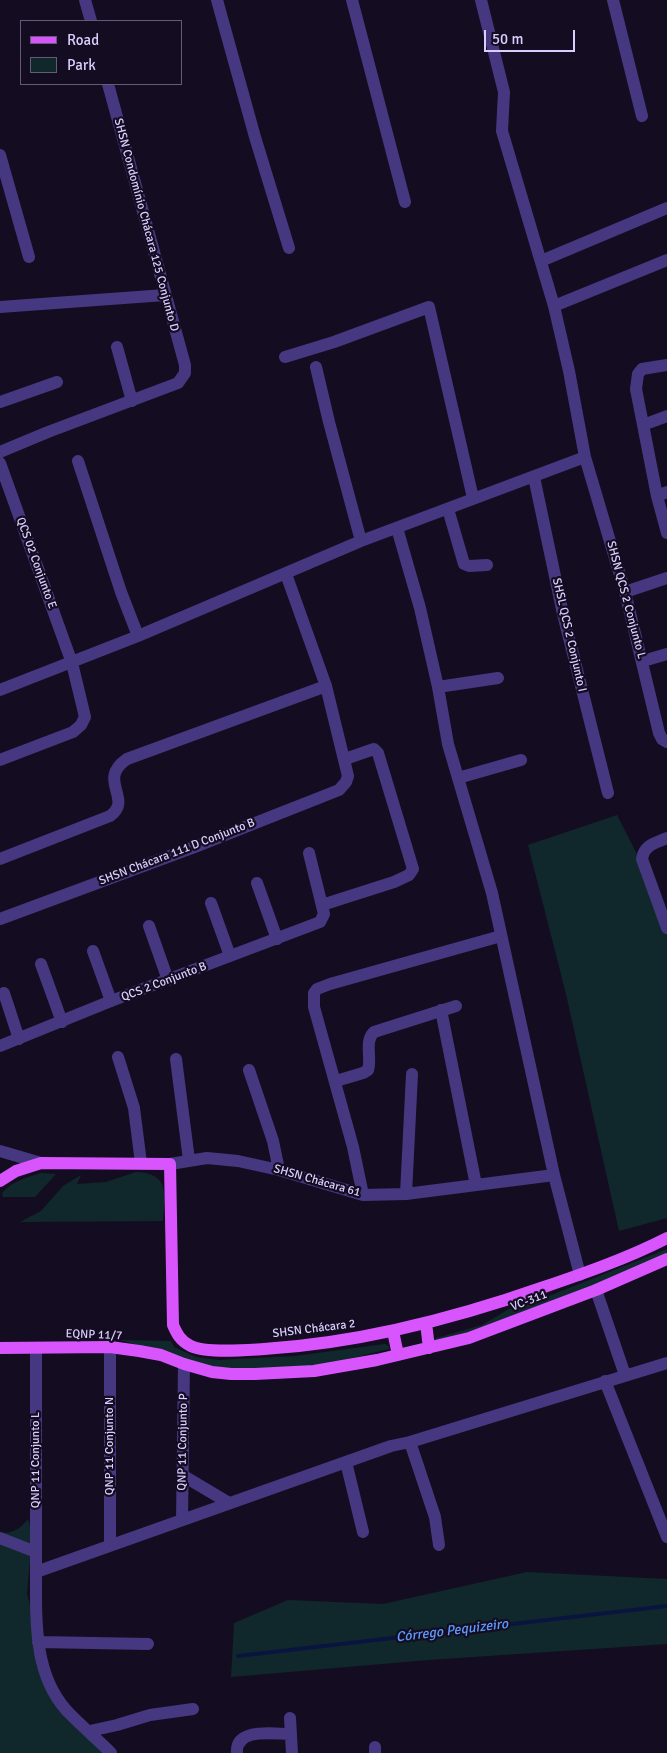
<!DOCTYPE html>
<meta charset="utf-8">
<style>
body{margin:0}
#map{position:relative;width:667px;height:1753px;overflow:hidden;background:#140d21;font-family:Signika,sans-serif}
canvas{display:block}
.legend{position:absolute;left:20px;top:20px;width:162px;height:65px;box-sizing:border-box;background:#140d21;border:1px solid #645a7a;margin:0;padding:6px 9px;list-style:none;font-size:15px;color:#dbceff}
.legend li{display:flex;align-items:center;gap:10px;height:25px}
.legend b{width:25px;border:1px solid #645a7a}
.scale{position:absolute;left:484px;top:30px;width:91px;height:22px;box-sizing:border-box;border:2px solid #dbceff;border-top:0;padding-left:6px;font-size:15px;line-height:18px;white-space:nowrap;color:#dbceff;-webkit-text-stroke:4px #140d21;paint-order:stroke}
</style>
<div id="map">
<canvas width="667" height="1753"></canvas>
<ul class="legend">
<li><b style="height:6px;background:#d855fe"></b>Road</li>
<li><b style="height:14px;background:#10282b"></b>Park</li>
</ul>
<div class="scale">50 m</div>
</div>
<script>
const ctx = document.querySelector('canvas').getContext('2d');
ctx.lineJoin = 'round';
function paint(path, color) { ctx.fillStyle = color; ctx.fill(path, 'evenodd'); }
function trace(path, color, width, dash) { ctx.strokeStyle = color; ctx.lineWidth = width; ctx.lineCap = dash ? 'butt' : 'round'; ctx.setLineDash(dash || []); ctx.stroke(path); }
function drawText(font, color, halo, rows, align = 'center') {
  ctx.font = font + ' Signika,sans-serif'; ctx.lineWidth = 4.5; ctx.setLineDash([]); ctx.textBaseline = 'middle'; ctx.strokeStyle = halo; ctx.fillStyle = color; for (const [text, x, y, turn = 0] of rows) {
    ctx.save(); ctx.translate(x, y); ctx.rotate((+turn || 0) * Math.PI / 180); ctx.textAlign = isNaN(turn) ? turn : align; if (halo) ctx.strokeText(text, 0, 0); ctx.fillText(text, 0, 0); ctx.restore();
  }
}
const green = new Path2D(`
 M617 815 644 868 667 928V1218L619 1231 566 994 528 845Z
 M136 1172C170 1173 165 1195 163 1221L20 1222 41 1211 63 1186 81 1175 77 1184 106 1182Z
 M41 1173 56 1174 35 1197H3L2 1193C12 1181 26 1178 41 1173Z
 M667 1249V1256L520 1317 433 1342V1339L482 1325 509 1309 544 1298Z
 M120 1340 171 1341 174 1347 196 1357 219 1360 295 1356 385 1344 389 1346V1349L328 1364 315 1369H219Z
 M28 1519 32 1535 27 1594 54 1688 111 1753H0V1532C12 1535 21 1528 28 1519Z
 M527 1572 667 1579V1644L428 1660 231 1677 234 1623 288 1600 383 1604Z`);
const stream = new Path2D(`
 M238 1656 667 1606`);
const minor = new Path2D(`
 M85 0 91 21
 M217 0 255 137 289 248
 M352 0 405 202
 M481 0 504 92 502 131 554 306 569 371 585 457 625 592 659 733 662 739 667 742
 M613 0 642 116
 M0 155 29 257
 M541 261 667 208
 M554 306 667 260
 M0 307 165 295
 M117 347 132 401
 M285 357 334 342 429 307 473 498
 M316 367 329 422 361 541
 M0 402 57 382
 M643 425 667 416
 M0 452 48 432 178 383 185 373V365L108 84
 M78 461 121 592 138 636
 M0 463 72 663 85 717 81 725 73 732 0 760
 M534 477 563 614 608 793
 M667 492 657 496 667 533
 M657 496 636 389 638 374 642 369 667 365
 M448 509 464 564 469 566 487 565
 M397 528 420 608 438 687 448 744 492 893 554 1175 580 1275
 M625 592 667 578
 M643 661 667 654
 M438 687 498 678
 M0 690 138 636 361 541 585 457
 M458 778 521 760
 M667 838C655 843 644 845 642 859L667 928
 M0 859 110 816C134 799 96 780 127 759L326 686
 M257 883 277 939
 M211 903 230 956
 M322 905 394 882 409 875 413 869 378 753 374 749 345 759
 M0 919 197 846 339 790 346 782 348 776 326 686 286 574
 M149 926 168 980
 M93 951 111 1001
 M41 964 62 1022
 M4 993 19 1039
 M441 1010 476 1185
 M0 1046 111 1001 320 922 324 914 309 853
 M118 1057 134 1108 141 1163
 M176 1059 189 1160
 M249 1070 273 1141 279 1170
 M336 1081 363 1073 368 1070C372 1058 364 1041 374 1032L456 1006
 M0 1151 41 1163
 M170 1164 207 1158 238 1161 279 1170 363 1195 406 1194 554 1175
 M406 1194 412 1074
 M363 1195 353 1147 314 1007V993L317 989 330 984 501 936
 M596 1290 625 1375
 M36 1348V1596C36 1638 39 1684 71 1715 84 1728 98 1740 111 1753
 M605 1381 667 1537
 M410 1442 435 1517 439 1545
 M346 1462 363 1532
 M182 1475 229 1503
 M182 1520 184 1364
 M0 1538 36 1552
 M110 1545V1347
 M36 1572 391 1446 410 1442 667 1363
 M38 1642 148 1644
 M290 1718 292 1753
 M90 1731 117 1725 150 1715 193 1709
 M237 1753C235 1727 274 1734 291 1734
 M375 1753V1747`);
const major = new Path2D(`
 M0 1181 16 1171 41 1163 170 1164 173 1325C177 1334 180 1340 189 1345 203 1354 246 1350 264 1349 360 1343 453 1319 544 1287 585 1273 628 1258 667 1238
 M426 1323 429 1348
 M393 1331 398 1355
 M0 1348 110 1347 139 1351 161 1355 184 1364 212 1372 231 1374H255L314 1371 377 1360 469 1338 596 1290 667 1259`);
const streetNames = [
 ["SHSN Condomínio Chácara 125 Conjunto D",146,225,75],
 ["QCS 02 Conjunto E",36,563,70],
 ["SHSN QCS 2 Conjunto L",626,600,75],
 ["SHSL QCS 2 Conjunto I",569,635,77],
 ["SHSN Chácara 111 D Conjunto B",177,852,-21],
 ["QCS 2 Conjunto B",164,982,-21],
 ["SHSN Chácara 61",317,1181,16],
 ["VC-311",529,1301,-21],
 ["SHSN Chácara 2",314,1329,-7],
 ["EQNP 11/7",94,1335,2],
 ["QNP 11 Conjunto P",183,1442,-89],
 ["QNP 11 Conjunto N",110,1446,-90],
 ["QNP 11 Conjunto L",36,1460,-90]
];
const waterNames = [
 ["Córrego Pequizeiro",452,1631,-7]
];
paint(green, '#10282b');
trace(stream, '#09153e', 4);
trace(minor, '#463880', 12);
trace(major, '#d855fe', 12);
drawText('12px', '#dbceff', '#140d21', streetNames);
drawText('italic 14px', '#5c9bfe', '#140d21', waterNames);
</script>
